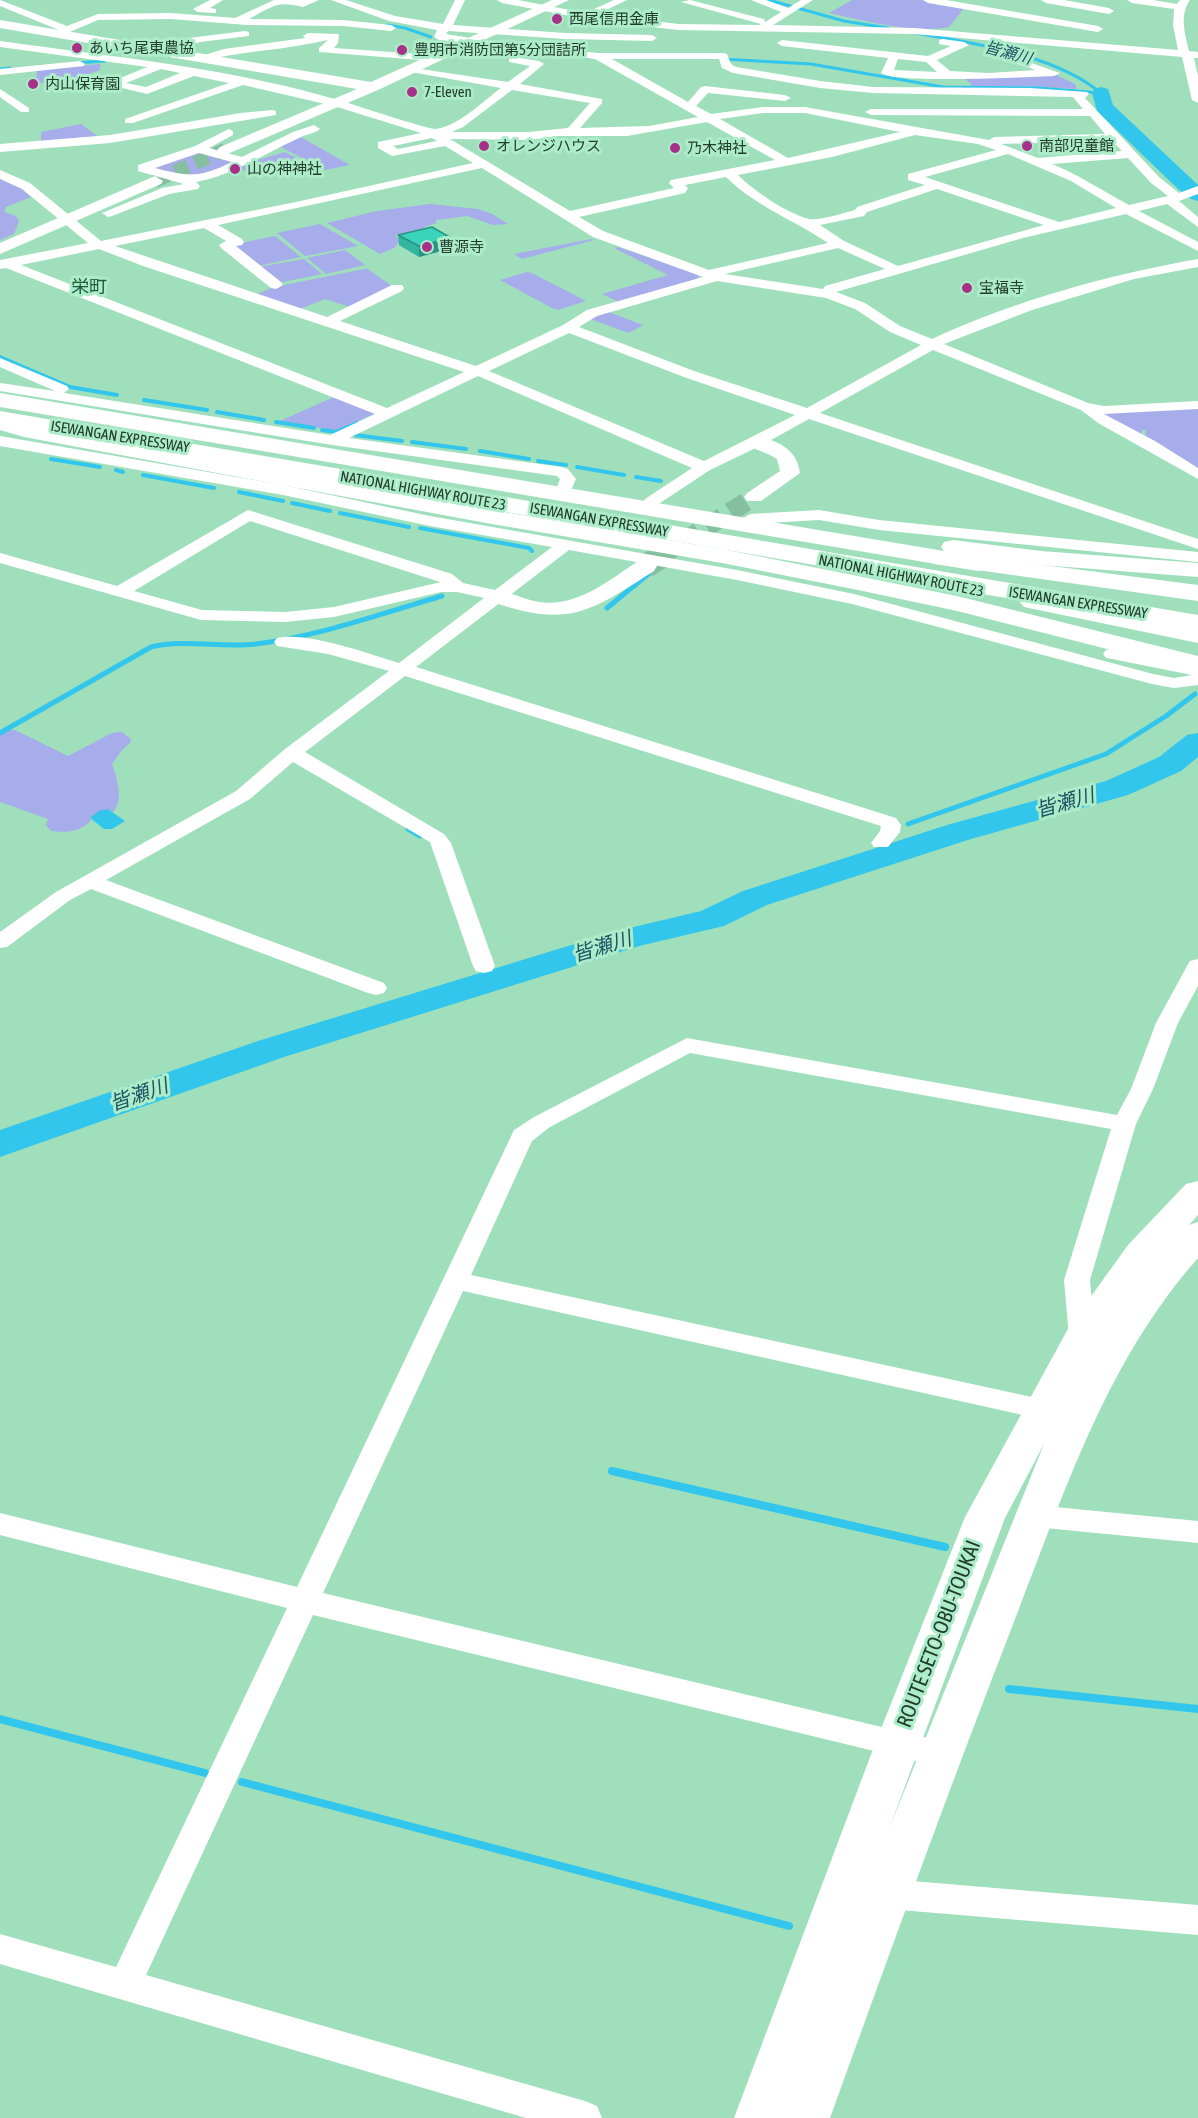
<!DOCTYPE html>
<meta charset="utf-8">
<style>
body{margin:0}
canvas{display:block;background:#9fdfbc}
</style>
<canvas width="1198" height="2118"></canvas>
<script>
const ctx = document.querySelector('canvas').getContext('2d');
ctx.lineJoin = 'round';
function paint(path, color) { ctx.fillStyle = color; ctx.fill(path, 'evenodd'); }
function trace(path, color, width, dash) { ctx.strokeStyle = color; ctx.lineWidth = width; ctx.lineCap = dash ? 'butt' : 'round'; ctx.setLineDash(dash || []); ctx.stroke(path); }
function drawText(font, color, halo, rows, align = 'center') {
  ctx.font = font + ' "Asap Condensed","Noto Sans JP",sans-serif'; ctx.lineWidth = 6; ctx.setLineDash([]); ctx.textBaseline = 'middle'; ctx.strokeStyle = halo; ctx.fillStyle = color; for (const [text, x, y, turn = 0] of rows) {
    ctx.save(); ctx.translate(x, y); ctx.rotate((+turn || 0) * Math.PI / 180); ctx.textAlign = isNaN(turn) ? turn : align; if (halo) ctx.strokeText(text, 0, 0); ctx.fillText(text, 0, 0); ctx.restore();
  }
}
const green = new Path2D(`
 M852 0H920L965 7 949 27C911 34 867 21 829 13Z
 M100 64V70L63 83H36L37 69Z
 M1054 74 1075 84 1077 89 1026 86H973L963 77Z
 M81 124 97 136 41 143V132Z
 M299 136 350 165 325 170 279 146Z
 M196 152 235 163C199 180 190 179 151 168Z
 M285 152 308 164 250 175 238 166Z
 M0 176 20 187 31 197 6 207 4 212 16 216 19 221 14 234 0 240Z
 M430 204 478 209 492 214 508 224 493 225 467 216 436 220V223L424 227 423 231 395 235 400 241 394 248 380 254 327 223 377 211Z
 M320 224 358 246 305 256 277 233Z
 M275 236 301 257 258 266 231 245Z
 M591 239 594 240 522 259 514 254Z
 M617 247 700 274 697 279 619 302 602 294 668 275 614 248Z
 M345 250 365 265 326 274 307 258Z
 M304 259 322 274 278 283 259 267Z
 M364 269H368L393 287 353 308 325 299 297 310 255 295 274 287Z
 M527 272 534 274 586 301 558 310 552 308 500 280Z
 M606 311 643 325 629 333 590 319Z
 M334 397 376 413 336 431 280 421Z
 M1198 408V471L1145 438 1146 430H1142L1141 436 1101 413Z
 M10 730H15L68 756 112 733 122 732 131 739 130 743 122 750 112 764C117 778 124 800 113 812L108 809 90 818 91 821C79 832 67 833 51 831L46 825 48 819 0 802V735Z`);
const water = new Path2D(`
 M108 809 125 821 112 829H104L90 818 99 811Z`);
const streamFar3 = new Path2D(`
 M769 0 844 21 888 28
 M387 25 405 28 431 37
 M916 33C975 44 1054 54 1101 93
 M482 46 589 57
 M722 59 811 64 943 87 1039 88 1101 93
 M75 63 105 61
 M0 69 10 68`);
const streamFar2 = new Path2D(`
 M0 357 70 387 117 395
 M144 400 207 410
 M217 412 264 420
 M276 422 314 428
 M322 430 336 432 357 423
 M355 435 402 441
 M412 442 466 449
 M480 451 529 459
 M51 459 100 467
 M538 461 566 465
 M577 467 624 475
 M116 470 123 472
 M143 475 214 488
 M636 477 661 481
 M239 492 283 501
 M292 503 330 511
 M340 513 409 527
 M420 528 529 548 532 551`);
const streamFar1 = new Path2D(`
 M607 608 652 571
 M0 733 151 647C186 639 221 648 256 644 320 636 380 614 442 596
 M908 824 1106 754 1166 716 1195 694
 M408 829 420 836`);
const stream = new Path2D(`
 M612 1471 945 1547
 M1009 1689 1198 1709
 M0 1719 205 1773
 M242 1782 789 1926`);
const river = new Path2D(`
 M1101 87 1108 89 1113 105 1198 185V201L1191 199 1178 189 1097 111 1092 93 1094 89Z
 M1198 733V757L1181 771 1128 795 971 839 767 905 724 926 639 946 284 1057 0 1157V1130L258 1041 617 931 701 911 743 891 947 825 1106 781 1159 757 1187 735Z`);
const tertiaryTunnelFar2 = new Path2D(`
 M155 181 225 150`);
const tertiaryTunnelFar1 = new Path2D(`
 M659 557 754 497`);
const tertiaryTunnel = new Path2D(`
 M646 566 662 556`);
const minor = new Path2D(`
 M0 0 67 26 98 14 171 13 235 18 274 0H319L303 7C277 0 271 7 249 19L343 20 391 25 396 28 391 31 343 26 247 25 171 19 98 20 58 37 53 34 59 30 0 6Z
 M210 0H223L210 8 216 9V13L198 12 193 9Z
 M331 0H346L395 16 443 24 455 0H465L453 25 565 33 652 35 657 38 652 41 565 39 448 31 446 34 502 43 598 53H723L727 54 731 64 736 67 820 81 873 87 1030 88 1087 92 1089 94 1085 98 1159 177 1179 193 1198 186V194L1179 201 1198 217V227L1167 204 1139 211 1198 242V251L1126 214 1023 238 836 292 865 303 900 326 932 339C1016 300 1108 275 1198 259V267L1134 279 1032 310 944 344 1088 403 1104 406 1198 401V409L1104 414 1155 441 1198 468V479L1098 423 1081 410 933 350 820 413 1198 539V549L809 419 762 445 710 470 657 505 651 507 643 502 645 499 692 468 478 376 349 438 562 467 568 469 576 479 571 490H559L557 487 560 479 557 476 332 445 0 391V383L55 391 0 367V358L67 386 69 389 64 393 330 435 375 414 6 268 0 269V260L88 243 22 189 0 179V170L30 183 101 241 296 202 473 163 445 146 392 156 378 148V142L421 133 334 106 243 85 133 123H125V119L229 83 194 76 147 94 110 85 108 83 147 67 0 47V41C115 57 233 68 345 102 358 106 430 130 436 129 460 125 482 102 501 88L411 72 407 71V67L508 82 530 66 509 62V58L513 57 539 61 544 64 520 84 602 99V103L580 128 649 126 698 117 595 59 439 40 434 37 437 30 389 21ZM612 59H719L722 68 733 73 820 88 873 93 1073 97 1083 109H871L865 112 871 115 1090 116 1105 134 994 137 989 140 805 107H763L711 114 696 106 708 93 785 101 791 98 785 95 705 86 701 87 688 102ZM161 69 180 73 146 87 126 83ZM512 90 590 103 568 128 529 132H452L463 127ZM763 113H805L900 132 788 158 720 119ZM707 122 775 160 671 180 669 183 674 188 570 211 450 139 529 140 558 136H627ZM915 135 978 144 996 150 908 174V180L925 185 857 207 855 210C844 213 818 221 809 219 786 213 754 191 738 175L832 157ZM432 138 437 141 398 149 393 146ZM1112 141 1122 151 1038 158 1001 144ZM1008 154 1071 181 1116 208 1059 222 925 177ZM1128 158 1151 183 1168 196 1129 205C1103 191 1079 175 1052 164ZM482 168 593 237 703 277 587 310 563 325 476 366 340 321 402 291 404 288 402 285H392L327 317 115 246 204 228 226 241 219 245 221 248 271 288 276 289 283 285 281 282 236 246 242 245 244 242 242 239 218 225ZM726 177C755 206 794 220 828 243L709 270 603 231 579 217 685 193 688 188 685 185ZM937 189 1044 225 898 266 844 241 820 225 864 216 867 212ZM838 248 885 269 825 286 823 289 725 274ZM99 249 143 266 464 372 387 408 21 265ZM717 281 826 298 855 309 890 332 921 345 807 408 694 371 579 327 597 316ZM569 333 684 377 795 415 704 461 489 371Z
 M497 0H518L585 13 614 0H627L598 14 678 24 759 25 761 24 681 2 690 0 764 19 765 22 781 12 751 0H766L788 8 801 0H813L773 25 914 28 1178 50 1173 25 1174 9 1132 3 1127 0H1153L1177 4 1180 0H1190C1179 16 1185 34 1189 51L1198 52V58H1194L1198 76V103L1192 100 1182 57 914 34 678 30 586 19 502 3Z
 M923 0H946L1098 26 1103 29 1098 32 928 3Z
 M1041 0H1064L1109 8 1114 11 1109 14 1046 3Z
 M245 31 249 32V36L200 42 156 54 151 51 189 38Z
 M308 33 339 34 338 43 334 48 434 55 439 58 434 61 319 52V48L328 40C286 50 242 51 200 61L195 58 224 49 305 38 303 36Z
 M943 39 964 42 969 45 937 60 950 71 988 73 1036 70 990 55V51L994 50 1060 73 1054 76C1029 77 895 84 881 73L888 58 782 46 777 43 782 40 928 56 951 46 939 44V40ZM898 59 926 62 937 72 894 70Z
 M80 61 85 64 84 66 0 75V69Z
 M0 89 29 108V112H21L0 97Z
 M272 110 276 111V115L110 143 0 152V144L110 135 241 113Z
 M314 125 320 129C314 134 306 134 299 138 265 153 234 175 196 182L200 186 198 189 169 194 112 216 108 217 102 213 162 188 184 184 138 171V165L195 146 229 129 233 131V135L209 148 242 157 293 132ZM199 153 232 162C199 178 190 177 155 168Z
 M0 436 283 485 430 516 737 570 854 594 1153 674 1174 678 1192 675 1112 659 1106 658 1103 654 1106 650 1112 649 1198 666V685L1174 688 1152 684 852 604 737 580 569 550 416 667 896 818 901 825 900 832 888 847H874L871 843 880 831 881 826 405 676 305 752 444 834 451 843 495 966 492 971 484 973 476 971 473 966 430 842 293 762 250 799 106 880 384 983 387 988 384 993 376 995 368 993 91 889 70 900 7 947 0 948V932L56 892 236 791 285 749 389 671 328 654 277 646 274 642 277 638C306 631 370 654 399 663L484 598 457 592H441L334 617 285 622 201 620 0 563V553L117 586 248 510 452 574 463 583 495 590 552 547 430 526 283 495 0 446ZM250 521 440 582H441L334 607 285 612 202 610 134 591Z
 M819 510 879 520 1198 552V562L879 530 819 520 750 524 742 519 750 514Z
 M1198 959V986L1178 1023 1153 1089 1136 1124 1090 1280 1095 1337 1091 1344 1082 1346 1073 1344 1069 1337 1064 1280 1111 1129 690 1053 550 1127 532 1141 471 1275 1041 1399 1050 1402 1054 1409 1050 1416 1041 1419 463 1291 323 1593 940 1741 951 1745 955 1754 951 1763 940 1767 313 1615 146 1975 585 2101 597 2106 602 2118H526L0 1964V1934L116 1967 287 1608 0 1535V1513L297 1587 514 1130 534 1117 687 1038 1117 1115 1131 1089 1156 1023 1187 966 1190 961Z
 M1035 1505 1198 1521V1543L1035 1527 1025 1524 1021 1516 1025 1508Z
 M888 1879 1198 1905V1935L888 1909 877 1904 872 1894 877 1884Z`);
const tertiary = new Path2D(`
 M552 0H569L378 90 225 155 217 150 220 147 357 89 0 28V20L371 82Z
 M155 176 163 181 161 184 0 254V243Z
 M757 436C778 441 797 449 800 473L761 501H747L744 497 747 493 780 471 777 459C768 452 753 451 747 442L750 438Z
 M646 560 654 561 657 566 654 571C587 614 568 628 489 601L486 596 489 591C505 588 519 598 534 601 573 610 607 582 638 561Z`);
const primary = new Path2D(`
 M1198 1181V1215L1189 1225 1198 1222V1258C1107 1361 1066 1488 1017 1614 952 1781 891 1949 830 2118H734L875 1744 965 1517 1069 1327 1128 1245 1186 1184ZM1044 1444 889 1829 1005 1518Z`);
const trunk = new Path2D(`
 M0 393 944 551 941 547 944 542 953 540 1041 551 1198 563V577L1041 565 984 558 990 564 987 569 978 571 0 407Z
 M0 416 27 424 486 509 722 549 858 576 957 596 1198 656V672L957 611 858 590 722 563 486 523 24 437 0 430Z
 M1033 594 1198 627V643L1024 607 1020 602 1024 597Z`);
const motorway = new Path2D(`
 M0 411 1198 615V631L0 425Z
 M943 552 1198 585V601L934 564 931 559 934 554Z`);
const wall = new Path2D(`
 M398 235 452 248 419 257 399 245Z`);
const shadedWall = new Path2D(`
 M451 238 452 248 419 257V246Z`);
const building = new Path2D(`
 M432 227 451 238 419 246 398 235Z`);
const markers = [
 [557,19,6,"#a73088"],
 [77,48,6,"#a73088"],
 [402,50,6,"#a73088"],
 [33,84,6,"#a73088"],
 [412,92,6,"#a73088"],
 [484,146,6,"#a73088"],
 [1027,146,6,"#a73088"],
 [675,148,6,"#a73088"],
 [235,169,6,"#a73088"],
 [427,247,6,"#a73088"],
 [967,288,6,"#a73088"]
];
const farPoinames = [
 ["西尾信用金庫",569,19],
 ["あいち尾東農協",89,48],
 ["豊明市消防団第5分団詰所",414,50],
 ["内山保育園",45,84],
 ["7-Eleven",424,92],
 ["オレンジハウス",496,146],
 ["南部児童館",1039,146],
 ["乃木神社",687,148],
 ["山の神神社",247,169],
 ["曹源寺",439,247],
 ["宝福寺",979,288]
];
const farStreetnames = [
 ["ISEWANGAN EXPRESSWAY",120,437,9],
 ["NATIONAL HIGHWAY ROUTE 23",423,491,10],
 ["ISEWANGAN EXPRESSWAY",599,520,10],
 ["NATIONAL HIGHWAY ROUTE 23",901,576,11],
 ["ISEWANGAN EXPRESSWAY",1078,603,9]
];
const farWaternames = [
 ["皆瀬川",1008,53,15]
];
const farQuarternames = [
 ["栄町",89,287]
];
const waterNames = [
 ["皆瀬川",1065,803,-16],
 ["皆瀬川",602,947,-17],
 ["皆瀬川",139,1095,-19]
];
const nearStreetnames = [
 ["ROUTE SETO-OBU-TOUKAI",939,1634,-69]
];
paint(green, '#a7acea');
paint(water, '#32c6ec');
trace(streamFar3, '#32c6ec', 3);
trace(streamFar2, '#32c6ec', 4);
trace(streamFar1, '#32c6ec', 5);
trace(stream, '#32c6ec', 8);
paint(river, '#32c6ec');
trace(tertiaryTunnelFar2, '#86bea0', 14, [14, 8]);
trace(tertiaryTunnelFar1, '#86bea0', 19, [19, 9]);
trace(tertiaryTunnel, '#86bea0', 24, [24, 12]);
paint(minor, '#fff');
paint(tertiary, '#fff');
paint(primary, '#fff');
paint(trunk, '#fff');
paint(motorway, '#fff');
paint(wall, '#32b6a2');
paint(shadedWall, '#299484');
paint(building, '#3ad4bc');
trace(building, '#299484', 1.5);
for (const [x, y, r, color] of markers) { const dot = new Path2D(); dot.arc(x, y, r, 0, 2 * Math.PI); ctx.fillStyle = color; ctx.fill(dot); trace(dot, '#acecc9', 2); }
drawText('15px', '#223c2e', '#acecc9', farPoinames, 'left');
drawText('15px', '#223c2e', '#acecc9', farStreetnames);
drawText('italic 16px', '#1b5464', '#acecc9', farWaternames);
drawText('18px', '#1a5a3e', '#acecc9', farQuarternames);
drawText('italic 20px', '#1b5464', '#acecc9', waterNames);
drawText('21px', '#223c2e', '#acecc9', nearStreetnames);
</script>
